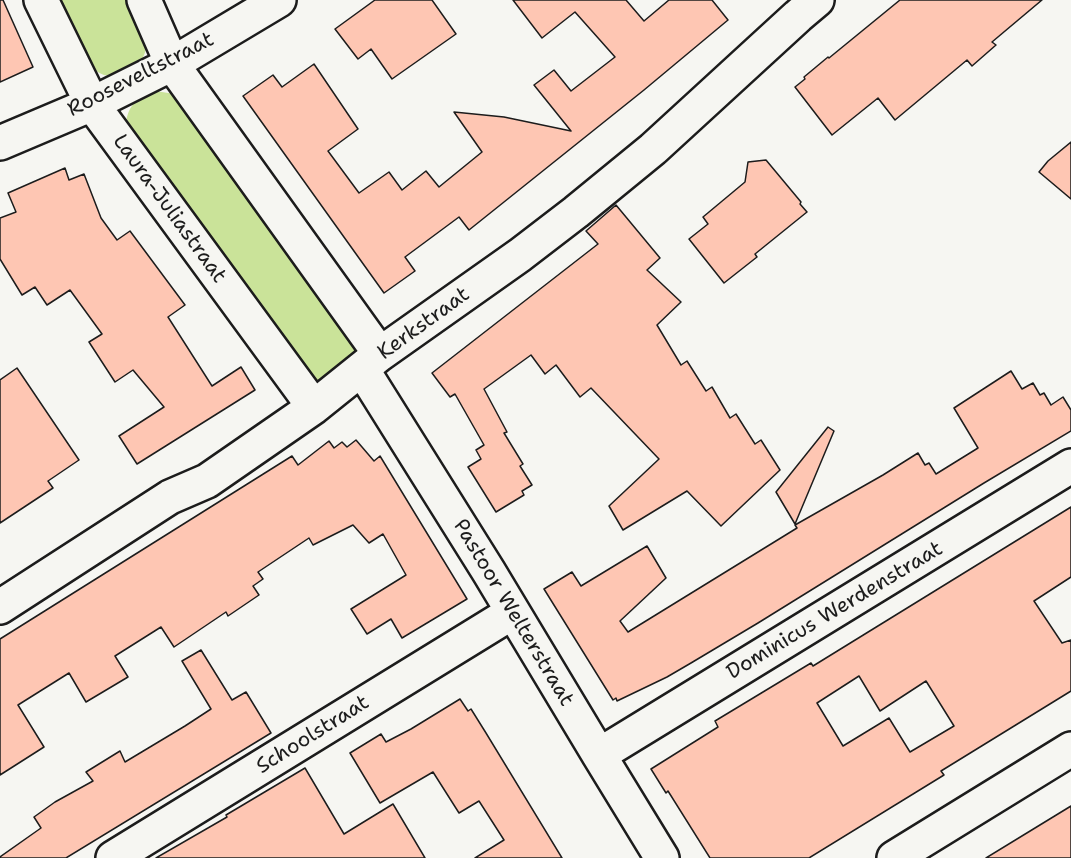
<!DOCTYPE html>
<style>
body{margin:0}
canvas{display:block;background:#f6f6f2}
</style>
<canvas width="1071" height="858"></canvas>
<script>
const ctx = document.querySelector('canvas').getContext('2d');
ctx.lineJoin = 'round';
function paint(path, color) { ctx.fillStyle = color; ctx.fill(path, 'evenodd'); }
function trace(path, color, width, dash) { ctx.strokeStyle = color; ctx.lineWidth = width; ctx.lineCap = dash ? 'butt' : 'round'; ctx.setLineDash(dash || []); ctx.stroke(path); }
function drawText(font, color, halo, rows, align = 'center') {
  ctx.font = font + ' "Shantell Sans",sans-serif'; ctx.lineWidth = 4.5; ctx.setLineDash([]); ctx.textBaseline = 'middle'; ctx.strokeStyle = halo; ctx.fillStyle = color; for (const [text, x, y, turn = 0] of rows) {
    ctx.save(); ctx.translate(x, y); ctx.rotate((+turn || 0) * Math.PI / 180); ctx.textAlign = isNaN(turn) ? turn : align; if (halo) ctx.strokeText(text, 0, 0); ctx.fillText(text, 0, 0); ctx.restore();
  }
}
const green = new Path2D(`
 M58 0H132C135 9 146 39 146 46 146 65 121 79 104 75 98 73 92 68 88 64Z
 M155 91 175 94 361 348 319 386 126 123C128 105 139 96 155 91Z`);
const building = new Path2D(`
 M0 0H3L33 67 0 82Z
 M375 0H432L456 34 392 79 371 49 358 59 335 29Z
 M513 0H626L644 21 669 0H712L728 20 644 90 469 230 459 217 405 257 415 271 384 293 243 96 273 75 282 87 314 64 358 129 328 151 359 193 389 172 402 190 426 171 439 187 482 152 454 112 504 117 571 131 534 85 554 70 571 91 615 57 575 12 542 38Z
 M900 0H1042L992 42 996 45 972 66 967 60 895 120 878 98 832 135 795 87 805 79 804 77 828 57 829 58Z
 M1071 142V199L1039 172 1048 161Z
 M766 160 801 202 800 204 807 212 755 254 757 257 724 283 689 239 708 224 703 217 745 182 748 162Z
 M65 168 69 180 84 174 101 218 117 240 130 231 185 305 168 317 212 386 241 367 255 390 137 464 119 436 164 407 133 370 115 382 89 342 102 334 70 290 47 305 35 287 22 295 0 259V218L16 212 8 193Z
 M616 205 660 258 647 270 681 302 657 325 681 365 687 361 706 391 712 387 730 418 736 414 755 444 761 440 780 470 721 526 687 491 623 530 609 506 659 459 591 388 580 397 556 365 545 374 531 355 484 389 507 432 504 433 523 464 520 466 532 485 522 491 524 495 496 512 468 467 481 459 476 450 484 445 455 394 450 397 432 373 598 244 586 231Z
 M17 368 79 460 48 481 53 488 0 523V380Z
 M1011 371 1022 389 1033 383 1040 395 1044 393 1051 405 1063 397 1071 410V431L984 483 758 623 691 663 667 677 617 701 616 698 613 700 544 589 572 572 581 586 647 546 666 578 620 621 628 632 797 528 795 525 883 475 918 453 925 465 929 463 936 474 978 448 954 408Z
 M828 427 834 431 795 524 776 492Z
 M356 440 374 461 380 456 467 599 402 638 391 619 367 634 351 609 406 575 383 534 369 543 353 525 313 545 309 538 258 572 263 579 253 586 259 595 228 616 226 612 174 647 161 627 115 656 128 677 86 702 69 673 18 705 44 747 0 775V639L292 456 298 465 329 441 334 448 342 442 347 447Z
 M1071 507V577L1034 601 1062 643 1071 640V691L941 771 944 775 809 858H710L668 791 666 793 651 769 718 727 715 721 811 663 813 666ZM859 676 880 711 926 681 954 726 910 752 889 718 843 746 817 703Z
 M201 650 232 700 246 692 271 733 66 858H0V857L41 828 34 817 55 802 93 781 86 772 120 751 125 762 185 726 211 709 182 661Z
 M460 699 468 711 471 709 486 733 562 858H475L504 840 479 801 459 813 433 772 380 803 350 753 381 734 386 742 411 729Z
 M305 768 344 834 393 804 425 858H156L227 817 226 815Z
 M1071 806V858H986L1035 828Z`);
const minor = new Path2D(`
 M41 0 92 104 314 407
 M144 0 172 64 380 354
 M0 143 92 104 172 64 279 0
 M362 369 489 572 599 755 662 858
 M0 607 170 497 207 481 314 407 380 354 520 255 576 212 653 149 798 16 817 0
 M599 755 1071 466
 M113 858 513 612
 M894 858 1071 749`);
const streetNames = [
 ["Rooseveltstraat",141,75,-27],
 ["Laura-Juliastraat",169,209,54],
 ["Kerkstraat",424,324,-36],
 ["Dominicus Werdenstraat",835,611,-31],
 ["Pastoor Welterstraat",513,613,59],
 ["Schoolstraat",313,735,-32]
];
paint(green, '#cae399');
paint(building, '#fec6b3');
trace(building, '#1c1c1c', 1.5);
trace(minor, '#1c1c1c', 38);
trace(minor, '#f6f6f2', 33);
drawText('21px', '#1c1c1c', '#f6f6f2', streetNames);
</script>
